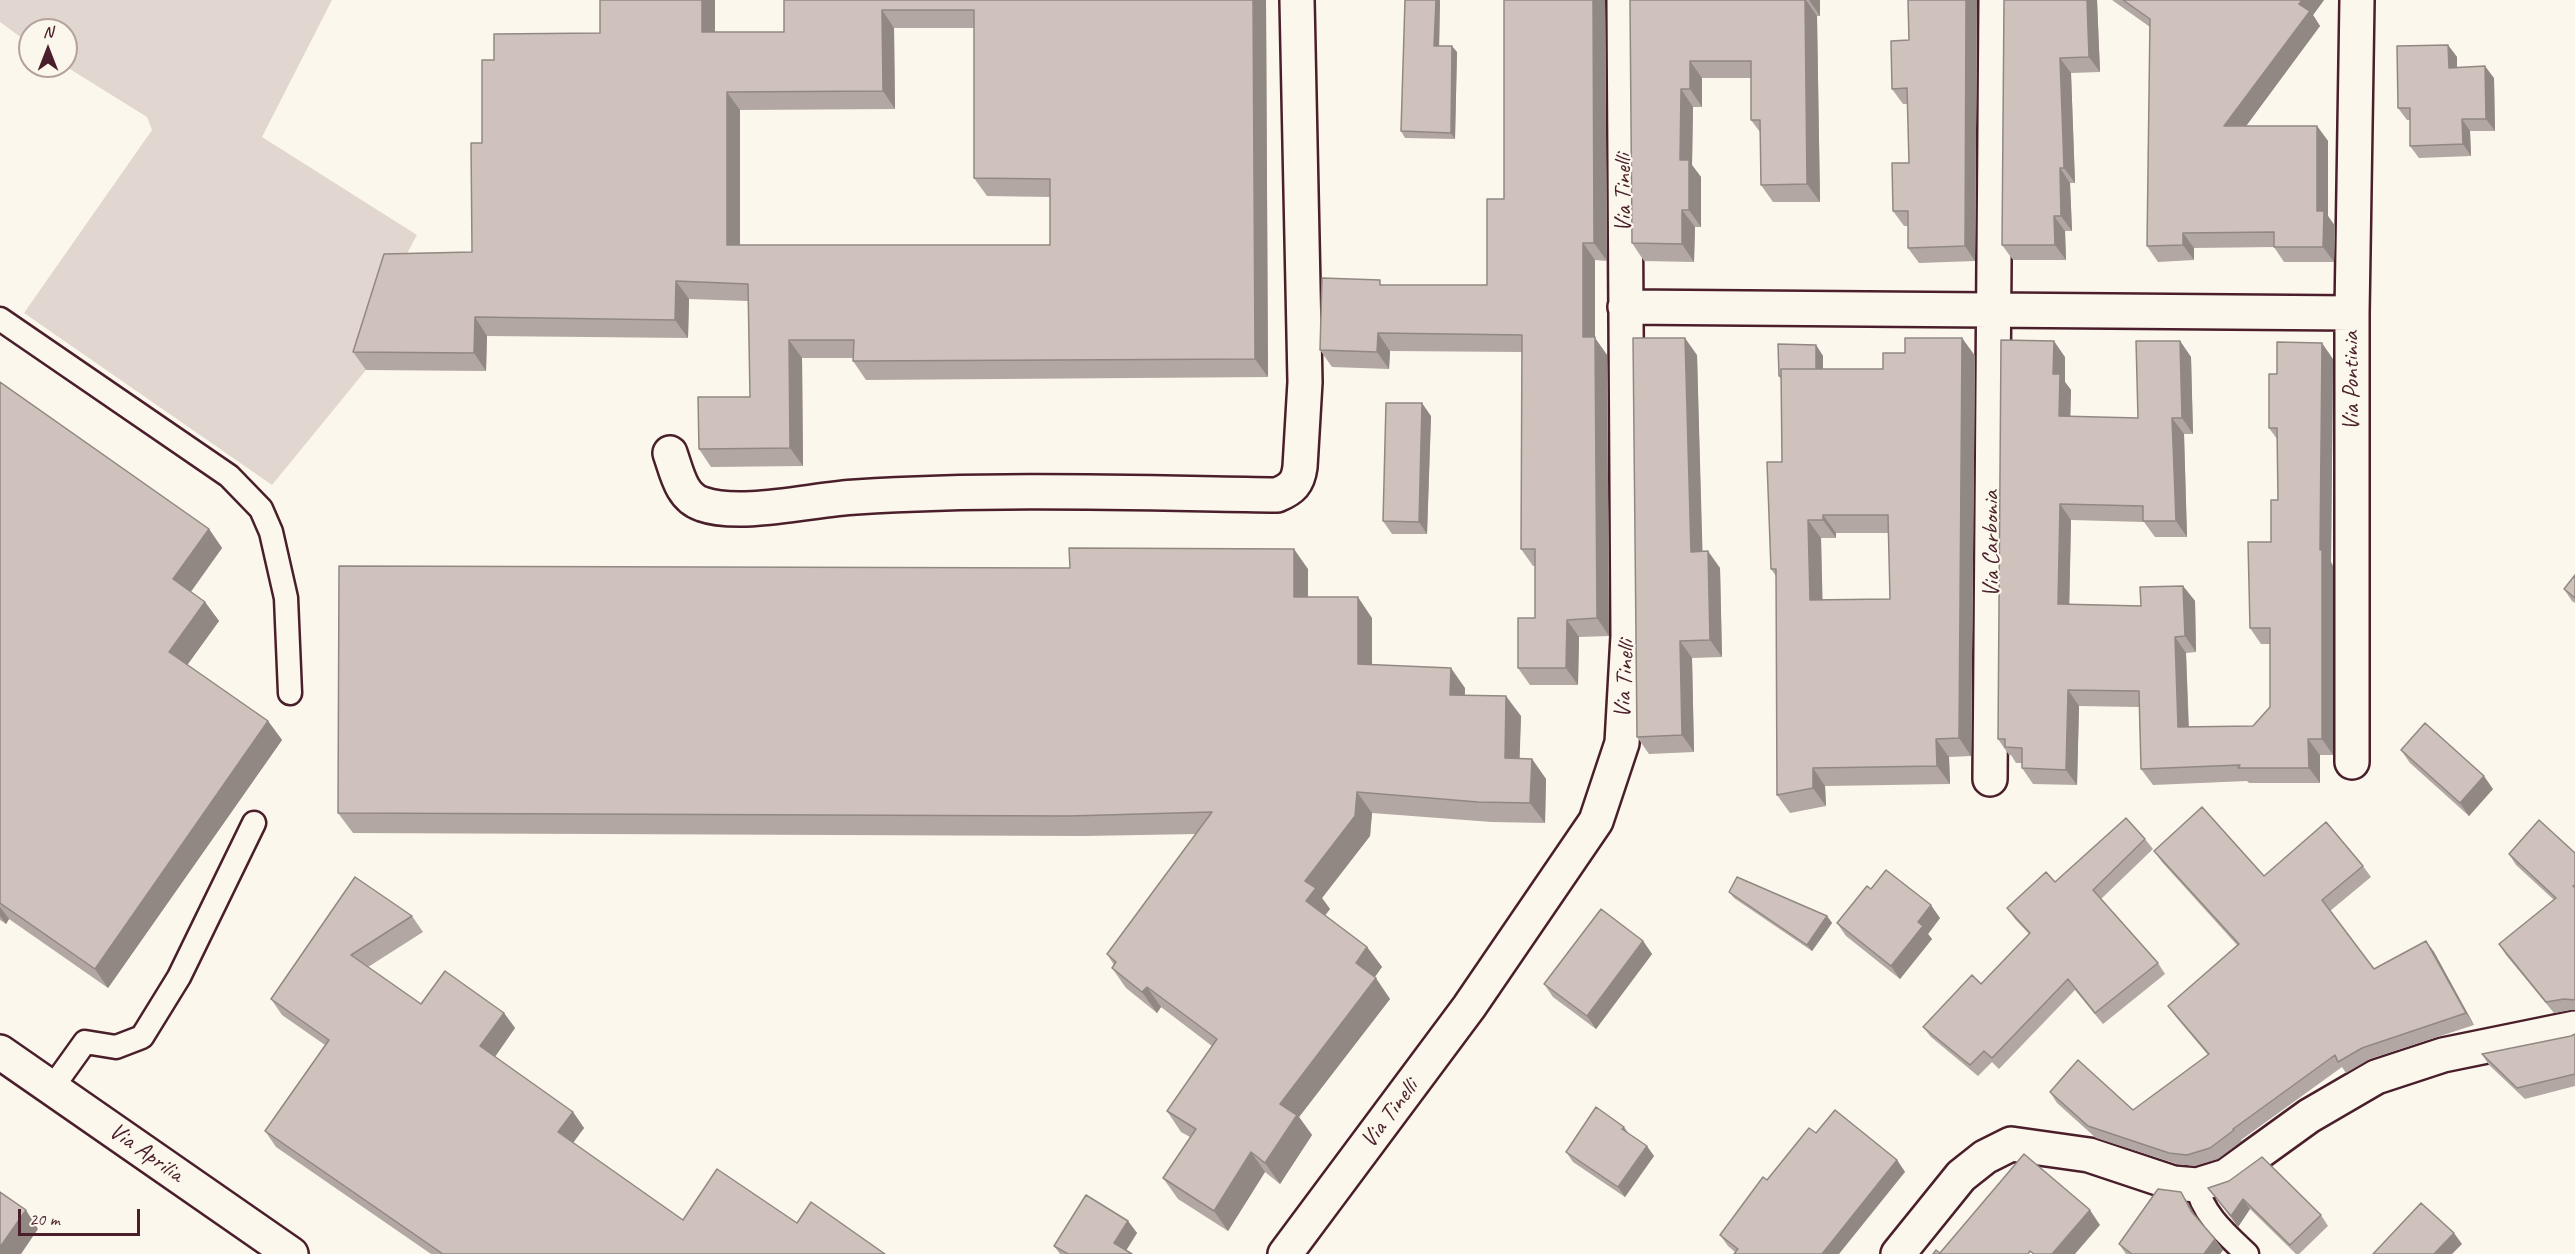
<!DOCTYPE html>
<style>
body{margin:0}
#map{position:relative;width:2575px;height:1254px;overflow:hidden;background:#fbf7ec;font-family:Caveat,sans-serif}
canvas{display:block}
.north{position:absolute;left:18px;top:18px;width:60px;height:60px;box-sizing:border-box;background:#fbf7ec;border:2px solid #b4a19f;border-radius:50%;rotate:0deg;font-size:16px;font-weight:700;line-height:24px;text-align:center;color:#4a1f2b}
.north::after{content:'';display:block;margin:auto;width:21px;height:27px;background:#4a1f2b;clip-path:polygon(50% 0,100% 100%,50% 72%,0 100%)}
.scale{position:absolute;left:18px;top:1209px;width:122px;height:27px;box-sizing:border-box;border:3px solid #4a1f2b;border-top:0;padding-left:8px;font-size:18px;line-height:21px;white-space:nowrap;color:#4a1f2b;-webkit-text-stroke:4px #fbf7ec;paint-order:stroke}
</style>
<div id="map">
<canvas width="2575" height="1254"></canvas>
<div class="north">N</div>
<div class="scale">20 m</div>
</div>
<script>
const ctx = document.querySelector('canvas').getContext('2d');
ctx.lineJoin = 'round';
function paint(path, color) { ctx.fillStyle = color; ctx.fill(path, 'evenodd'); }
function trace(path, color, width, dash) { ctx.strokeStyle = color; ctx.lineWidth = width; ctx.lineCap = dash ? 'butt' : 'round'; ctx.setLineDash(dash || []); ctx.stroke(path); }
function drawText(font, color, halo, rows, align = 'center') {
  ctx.font = font + ' Caveat,sans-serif'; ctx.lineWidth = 4.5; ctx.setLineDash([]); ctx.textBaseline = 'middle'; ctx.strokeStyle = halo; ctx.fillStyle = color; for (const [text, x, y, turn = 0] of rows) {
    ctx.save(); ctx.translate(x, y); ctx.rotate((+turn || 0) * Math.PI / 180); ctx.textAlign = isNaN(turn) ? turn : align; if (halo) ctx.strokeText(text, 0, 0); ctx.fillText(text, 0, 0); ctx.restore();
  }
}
const green = new Path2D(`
 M0 0H332L262 137 417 235 397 272 366 370 272 485 24 313 152 130 147 117 65 66 66 30H30V44L0 22Z`);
const lane = new Path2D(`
 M0 319 229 476 261 509 271 532 286 598 290 693
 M52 1088 85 1042 116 1047 142 1037 179 977 254 823
 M2197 1185C2201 1213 2227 1235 2247 1254`);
const street = new Path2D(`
 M1625 307 2352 313
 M670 453C677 473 681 497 702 504 741 518 814 499 856 497 996 488 1137 493 1277 495 1292 489 1298 483 1300 467L1305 382 1297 0
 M2352 762V313L2357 0
 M1990 779 1996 0
 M0 1052 291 1254
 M1285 1254 1469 1007 1596 821 1622 743 1628 636 1624 0
 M1898 1254 1961 1176 1985 1157 2011 1144 2089 1155 2173 1183 2197 1185 2226 1176 2309 1116 2376 1077 2443 1055 2575 1028`);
const wall = new Path2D(`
 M715 0V32H784V0H1266L1268 377 866 380 853 361V358H802L803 466 711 467 699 449 750 397 748 301 689 299 688 338 487 336 486 371 366 370 353 352 472 252 482 143 494 60 600 33ZM894 28H974V178L987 196 1050 197V245H740V110L895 109Z
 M1440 0 1439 46 1457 52 1455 139 1405 138 1401 131Z
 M1605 0 1607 261 1595 260V338L1607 355 1609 636 1579 637 1578 685H1530L1518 668 1535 618V566H1533L1521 549 1522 352 1390 351 1389 369 1332 367 1320 350 1383 285H1487L1504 199Z
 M1630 0H1820V16H1817L1820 202H1773L1761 185 1760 132 1751 120V78H1702V107H1693L1692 165 1701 177V227H1695L1694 262 1644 261 1632 243Z
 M1908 0H1977L1975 261 1919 263 1908 248V226H1904L1893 211 1909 163 1908 104H1903L1892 89 1909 40Z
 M2004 0H2097L2100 72 2071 73 2075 183H2070L2072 231H2065L2066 260H2013L2002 245Z
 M2112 0H2324L2313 15 2320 26 2246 126H2317L2328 141V216L2335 226 2334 262H2284L2274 247 2194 248V260L2158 262 2147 246 2150 27Z
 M2448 45 2457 57V67L2494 78 2495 131H2470L2471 156 2419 158 2410 146V120H2407L2398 108Z
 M1962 338 1975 356 1971 756 1949 757 1950 784 1825 786 1826 806 1790 813 1777 795 1776 576 1771 569 1782 462 1781 379 1779 376 1816 345 1823 356V369H1883L1905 353ZM1836 533H1889L1890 599 1822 600 1821 538H1836Z
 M2180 341 2191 357 2193 434H2184L2187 537H2155L2144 522 2071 520 2069 604 2141 606 2183 586 2195 601 2196 652 2186 653 2189 727 2253 726 2270 707V644H2261L2250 628 2271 542 2278 500 2277 439 2269 428 2277 374 2333 359 2331 562 2333 566V755H2320V783H2249L2247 781 2153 785 2141 769 2139 707 2079 706 2077 785 2033 784 2022 768V763H2016L2011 755H2009L1998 739 2065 357V382L2071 390 2070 417 2138 418Z
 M1697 355 1702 551 1720 568 1722 657 1692 658 1694 752 1649 754 1637 737Z
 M0 382 209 529 222 548 191 592 205 602 219 621 187 665 268 721 282 740 108 988 9 919 6 924 0 920Z
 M1431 416 1427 534H1392L1383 521Z
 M1308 569V597L1372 618V665L1465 688V695L1521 716 1519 759H1532L1546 779 1545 823 1492 822 1372 813 1370 836 1322 898 1330 909 1325 915 1367 947 1382 967 1374 977 1390 999 1299 1117 1312 1135 1280 1184 1265 1172 1228 1231 1178 1199 1163 1178 1190 1137 1181 1132 1167 1111 1212 1046 1161 1007 1157 1013 1126 988 1112 968 1114 965 1107 954 1197 834 1083 836 353 833 338 813Z
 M2575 575V603L2572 601 2564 589Z
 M2401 750 2493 789 2469 816 2410 763Z
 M2145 839 2153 849 2101 899 2158 963 2165 974 2103 1024 2075 990 1999 1069 1992 1062 1978 1076 1931 1037 1923 1027 1981 984 2029 934 2015 919 2007 908 2055 882Z
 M2154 851 2264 876 2363 866 2371 877 2330 911 2374 969 2426 941 2434 952 2474 1025 2370 1059 2346 1073 2342 1067 2241 1140 2242 1141 2218 1159 2195 1166 2177 1164 2096 1138 2057 1103 2050 1092 2133 1110 2208 1055 2176 1017 2168 1006 2237 945 2162 862Z
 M2575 853V1010H2571L2554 1013 2506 955 2499 944 2554 900 2516 865 2509 854Z
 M1871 889 1940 918 1928 934 1932 939 1900 979 1846 936 1837 923Z
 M1729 892 1827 916 1832 923 1812 951 1734 898Z
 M412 916 423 932 368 967 421 1004 504 1013 515 1028 495 1057 573 1112 584 1128 573 1143 683 1220 797 1223 885 1254H431L276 1147 265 1131 325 1045 282 1015 271 999Z
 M1643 941 1652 954 1596 1029 1553 997 1544 984Z
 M2575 1034V1086L2525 1099 2489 1065 2482 1054 2571 1036Z
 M1816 1133 1897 1160 1905 1172 1735 1252 1728 1246 1720 1235 1767 1180Z
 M1630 1135 1654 1156 1625 1197 1573 1162 1566 1152Z
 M2208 1188 2321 1215 2328 1226 2299 1254H2296L2250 1209 2238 1227Z
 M2188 1203 2195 1216 2215 1239 2223 1250 2220 1254H2126L2119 1244Z
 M1128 1221 1137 1233 1126 1250 1132 1254H1060L1054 1246Z`);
const shadedWall = new Path2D(`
 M702 0H715V50L702 32Z
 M1253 0H1266L1268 377 1255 359Z
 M1436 0H1440L1439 52 1434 46Z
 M1593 0H1605L1607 261 1594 243Z
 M1805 0H1806L1817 16 1820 202 1807 184Z
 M1809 0H1820V16Z
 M1966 0H1977L1975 261 1965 246Z
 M2087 0H2097L2100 72 2089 57Z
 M2302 0H2324L2313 15 2320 26 2235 141 2224 126Z
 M882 10 894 28 895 109 883 91Z
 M2448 45 2457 57V80L2449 68Z
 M1452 46 1457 52 1455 139 1451 133Z
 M2060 58 2071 73 2075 183 2064 168Z
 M1690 61 1702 78V107L1690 89Z
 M2485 66 2494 78 2495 131 2486 119Z
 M1681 89 1693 107 1692 165 1701 177V227L1689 210 1680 160Z
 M727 92 740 110V263L727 245Z
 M2462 119 2470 131 2471 156 2463 144Z
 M2317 126 2328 141V216L2335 226 2334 262 2323 247 2317 211Z
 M2060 168 2070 183 2072 231 2061 216Z
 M1682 210 1695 227 1694 262 1682 244Z
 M2054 216 2065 231 2066 260 2055 245Z
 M2183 233 2194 248V260L2183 245Z
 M1583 243 1595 260V338L1607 355 1609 636 1597 618 1583 337Z
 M676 281 689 299 688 338 675 320Z
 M475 317 487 336 486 371 474 353Z
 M1378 333 1390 351 1389 369 1377 352Z
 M1685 338 1697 355 1703 569 1691 552Z
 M1962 338 1975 356 1971 756 1959 738Z
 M789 340 802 358 803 466 790 448Z
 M2054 341 2065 357V382L2071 390 2070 432 2059 416 2053 374Z
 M2180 341 2191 357 2193 434 2182 418Z
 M2322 343 2333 359 2331 562 2333 566V755L2322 739 2320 550Z
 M1816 345 1823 356V386L1816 376Z
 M1422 403 1431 416 1427 534 1419 522Z
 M2172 418 2184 434 2187 537 2176 521Z
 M2060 504 2071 520 2069 620 2058 604Z
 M1823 515 1836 533V538L1823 520Z
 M1808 520 1821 538 1823 618 1810 600Z
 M209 529 222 548 186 598 173 579Z
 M1294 549 1308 569V617L1294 597Z
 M1708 551 1720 568 1722 657 1710 640Z
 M2183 586 2195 601 2196 652 2185 636Z
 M1358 597 1372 618V685L1358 664Z
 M205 602 219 621 183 671 169 652Z
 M1567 620 1579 637 1578 685 1566 668Z
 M2175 637 2186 653 2189 743 2178 727Z
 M1680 641 1692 658 1694 752 1682 735Z
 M1451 668 1465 688 1464 715 1450 695Z
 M2068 690 2079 706 2077 785 2066 770Z
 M1506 696 1521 716 1519 779 1505 758Z
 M268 721 282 740 108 988 95 969Z
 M1936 739 1949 757 1950 784 1937 766Z
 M2308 739 2320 755V783L2309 768Z
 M1532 759 1546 779 1545 823 1530 803Z
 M1813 768 1825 786 1826 806 1813 788Z
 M2484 776 2493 789 2469 816 2460 803Z
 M1357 792 1372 813 1370 836 1322 898 1330 909 1321 921 1306 901 1305 881Z
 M1931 905 1940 918 1928 934 1932 939 1900 979 1891 966 1918 922Z
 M0 907 9 919 6 924 0 916Z
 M1827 916 1832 923 1812 951 1807 945Z
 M1643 941 1652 954 1596 1029 1587 1016Z
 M2426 941 2434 952 2474 1025 2466 1013Z
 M1367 947 1382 967 1370 984 1356 963Z
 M1376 978 1390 999 1299 1117 1312 1135 1280 1184 1265 1163 1280 1104Z
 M1147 987 1161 1007 1157 1013 1142 992Z
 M504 1013 515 1028 491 1062 480 1046Z
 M573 1112 584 1128 569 1148 558 1132Z
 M1624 1127 1631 1137 1622 1129Z
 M1647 1146 1654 1156 1625 1197 1618 1187Z
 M1251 1152 1265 1172 1228 1231 1214 1211Z
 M1897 1160 1905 1172 1839 1254H1822Z
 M2181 1192 2188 1203 2199 1222 2191 1211Z
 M2243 1199 2250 1209 2238 1227 2231 1216Z
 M26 1210 38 1229 21 1254H0V1247Z
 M2090 1210 2100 1225 2075 1254H2052Z
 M1128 1221 1137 1233 1124 1254 1114 1243Z
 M2454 1233 2462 1244 2452 1254H2434Z
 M2215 1239 2223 1250 2220 1254H2204Z`);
const building = new Path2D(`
 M600 0H702V32H784V0H1253L1255 359 853 361 854 340H789L790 448 699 449 698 397H750L748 284 676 281 675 320 475 317 474 353 353 352 384 254 472 252 471 143H482V60H494V34L600 33ZM882 10H974V178L1050 179V245H727V92L883 91Z
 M1405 0H1436L1434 46H1452L1451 133 1401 131Z
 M1504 0H1593L1594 243H1583V337H1595L1597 618 1567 620 1566 668H1518V618H1535V549H1521L1522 335 1378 333 1377 352 1320 350 1322 278 1380 280V285H1487V199H1504Z
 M1630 0H1805L1807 184 1761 185 1760 120H1751V61H1690V89H1681L1680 160H1689V210H1682V244L1632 243Z
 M1908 0H1966L1965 246 1908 248V211H1893L1892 163H1909L1907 88 1892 89 1891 41 1909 40Z
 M2004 0H2087L2089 57 2060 58 2064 168H2060L2061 216H2054L2055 245H2002Z
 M2123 0H2302L2299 4 2310 11 2224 126H2317V211H2324L2323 247H2274V232L2183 233V245L2147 246 2150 19Z
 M2448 45 2449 68 2485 66 2486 119H2462L2463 144 2410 146V108H2398L2397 46Z
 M1633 338H1685L1691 552 1708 551 1710 640 1680 641 1682 735 1637 737Z
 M1905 338H1962L1959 738 1936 739 1937 766 1813 768V788L1777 795 1776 569H1771L1767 462H1782L1781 369H1883V353H1905ZM1823 515H1888L1890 599 1810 600 1808 520H1823Z
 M2001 340 2054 341 2053 374H2060L2059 416 2138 418 2136 341H2180L2182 418H2172L2176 521H2143V506L2060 504 2058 604 2141 606 2140 587 2183 586 2185 636 2175 637 2178 727 2253 726 2270 707V628H2250L2248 542H2271V500H2278L2277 428H2269V374H2277V342L2322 343 2320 550H2322V739H2308L2309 768H2238L2240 765 2141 769 2139 691 2068 690 2066 770 2022 768V748L2005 747V739H1998Z
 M1778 344 1816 345V369H1781V376H1779Z
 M0 382 209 529 173 579 205 602 169 652 268 721 95 969 0 903Z
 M1386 403H1422L1419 522 1383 521Z
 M1069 548 1294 549V597H1358V664L1451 668 1450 695 1506 696 1505 758 1532 759 1530 803 1478 802 1357 792 1355 816 1305 881 1316 888 1306 901 1367 947 1356 963 1376 978 1280 1104 1297 1115 1265 1163 1251 1152 1214 1211 1163 1178 1196 1129 1167 1111 1217 1039 1147 987 1142 992 1112 968 1116 962 1107 954 1212 812 1069 816 338 813 339 566 1070 568Z
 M2575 575V598L2564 589Z
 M2425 723 2484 776 2460 803 2401 750Z
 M2202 807 2264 876 2326 822 2363 866 2322 900 2374 969 2426 941 2466 1013 2362 1048 2338 1062 2335 1055 2233 1129 2234 1130 2210 1148 2187 1155 2169 1153 2088 1126 2050 1092 2078 1060 2133 1110 2209 1054 2168 1006 2239 944 2154 851Z
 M2126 818 2145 839 2093 890 2158 963 2095 1013 2068 979 1992 1058 1984 1051 1970 1065 1923 1027 1972 975 1981 984 2030 933 2007 908 2046 872 2055 882Z
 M2539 820 2575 853V885L2573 886 2575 888V1000L2564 999 2546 1002 2499 944 2556 898 2509 854Z
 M1886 870 1931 905 1918 922 1923 926 1891 966 1837 923 1867 886 1871 889Z
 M355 877 412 916 351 955 421 1004 445 971 504 1013 480 1046 573 1112 558 1132 683 1220 717 1169 797 1223 811 1202 885 1254H443L265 1131 329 1040 271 999Z
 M1737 877 1827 916 1807 945 1729 892Z
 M1601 909 1643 941 1587 1016 1544 984Z
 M2575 1034V1074L2517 1088 2482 1054 2571 1036Z
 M1596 1107 1624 1127 1622 1129 1647 1146 1618 1187 1566 1152Z
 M1835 1110 1897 1160 1822 1254H1734L1738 1249 1720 1235 1763 1177 1767 1180 1809 1128 1816 1133Z
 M2024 1154 2090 1210 2052 1254H2034L2030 1251 2028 1254H1933L1936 1250 1940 1253Z
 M2262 1157 2321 1215 2290 1245 2243 1199 2231 1216 2208 1188 2229 1181Z
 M2158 1189 2181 1192 2191 1211 2215 1239 2204 1254H2132L2119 1244Z
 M0 1192 26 1210 0 1247Z
 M1086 1195 1128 1221 1114 1243 1132 1254H1068L1054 1246Z
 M2421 1203 2454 1233 2434 1254H2373Z`);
const streetNames = [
 ["Via Tinelli",1624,193,-90],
 ["Via Pontinia",2352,381,-90],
 ["Via Carbonia",1992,544,-90],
 ["Via Tinelli",1625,679,-87],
 ["Via Tinelli",1390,1114,-53],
 ["Via Aprilia",146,1153,35]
];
paint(green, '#e2d7d0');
trace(lane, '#4a1f2b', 27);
trace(street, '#4a1f2b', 38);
trace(lane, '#fbf7ec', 22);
trace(street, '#fbf7ec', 33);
paint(wall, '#b2a7a2');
paint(shadedWall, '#918884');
paint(building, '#cfc2bc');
trace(building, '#918884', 1.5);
drawText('24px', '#4a1f2b', '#fbf7ec', streetNames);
</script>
